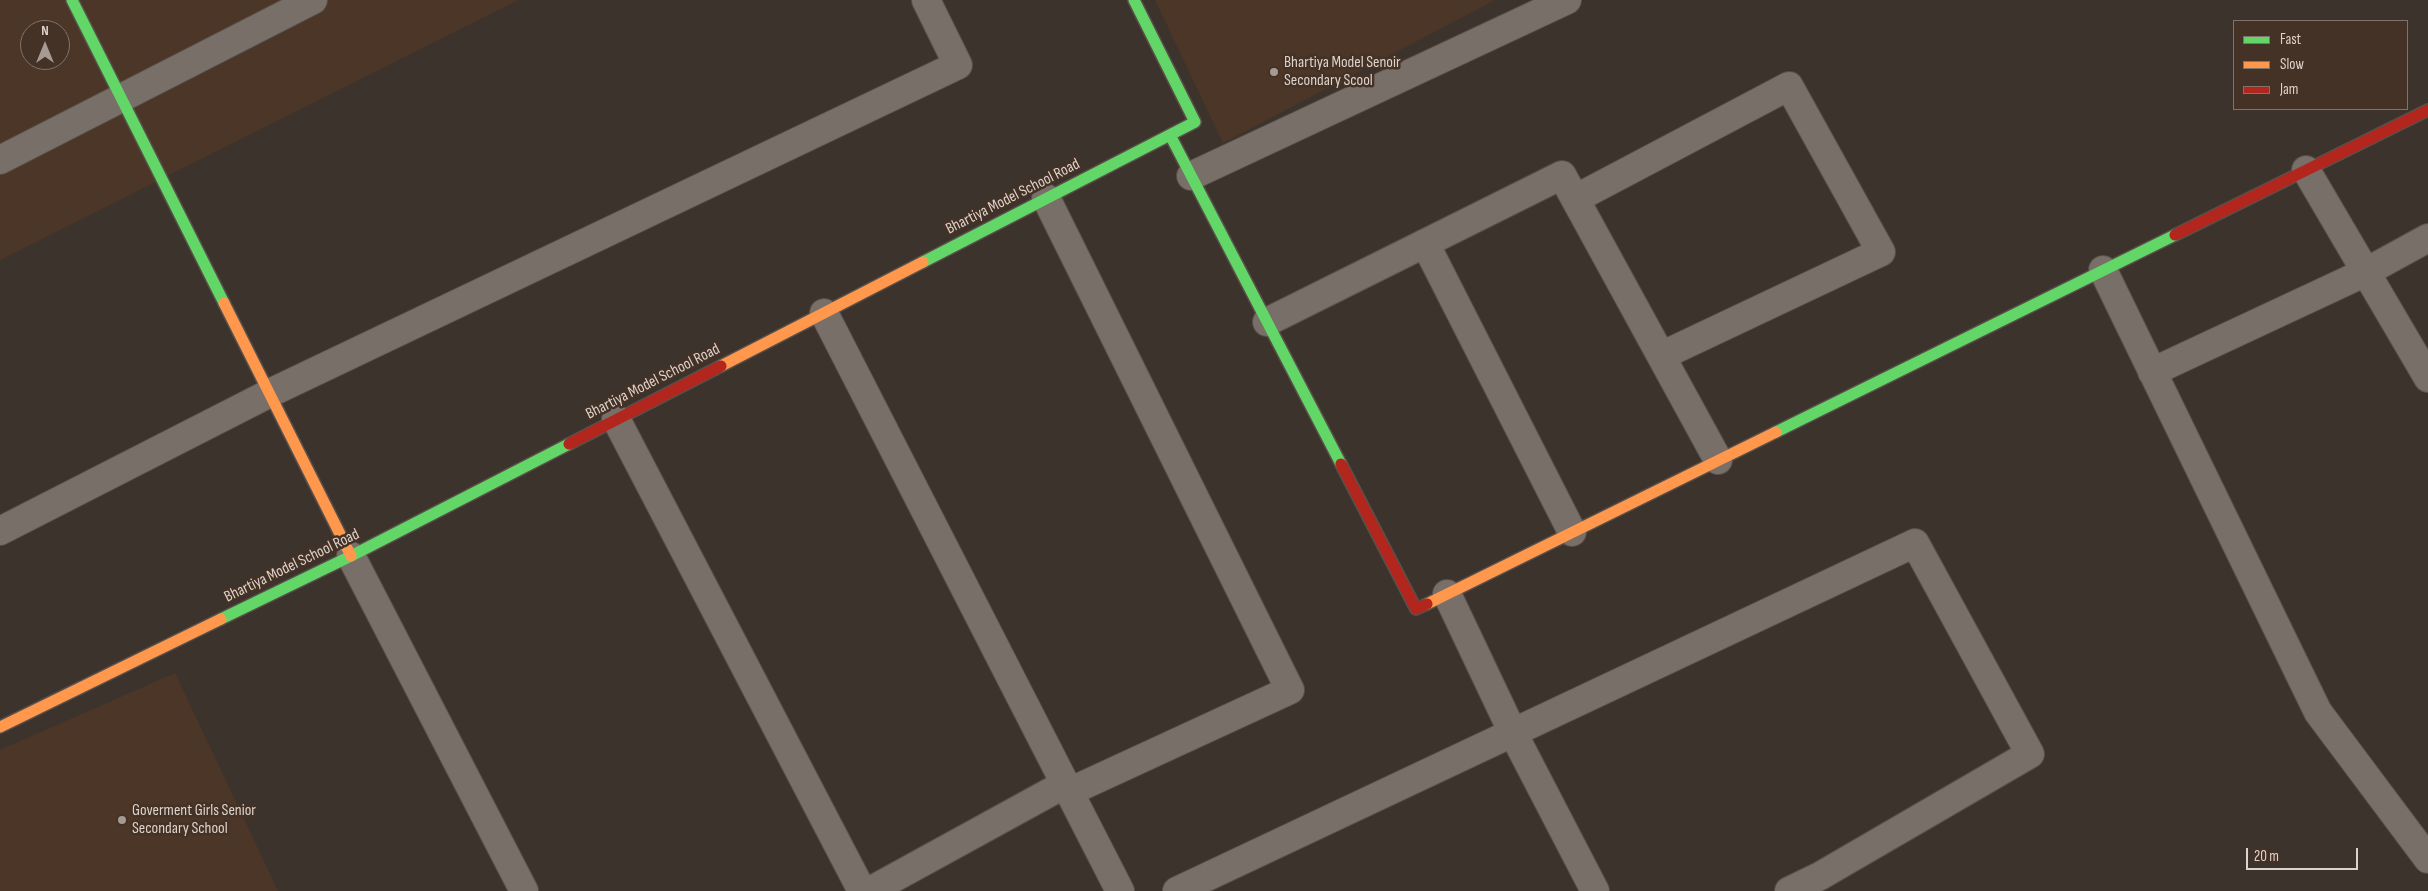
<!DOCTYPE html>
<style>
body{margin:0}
#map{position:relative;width:2428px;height:891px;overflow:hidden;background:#3d332d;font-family:"Sofia Sans Condensed",sans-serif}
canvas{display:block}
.legend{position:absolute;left:2233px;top:20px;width:175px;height:90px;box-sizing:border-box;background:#443226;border:1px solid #827268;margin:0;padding:6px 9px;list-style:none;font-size:15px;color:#ded3cb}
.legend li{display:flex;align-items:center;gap:10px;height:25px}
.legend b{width:25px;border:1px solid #827268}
.north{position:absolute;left:20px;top:20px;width:50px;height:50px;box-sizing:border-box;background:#443226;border:1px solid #827268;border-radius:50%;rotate:0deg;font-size:14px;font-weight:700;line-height:20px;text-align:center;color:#ded3cb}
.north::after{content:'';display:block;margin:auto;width:18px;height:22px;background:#a69b94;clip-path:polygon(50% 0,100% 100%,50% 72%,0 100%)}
.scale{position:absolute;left:2246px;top:848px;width:112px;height:22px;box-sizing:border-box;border:2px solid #ded3cb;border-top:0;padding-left:6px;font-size:15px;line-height:18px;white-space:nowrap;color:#ded3cb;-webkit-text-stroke:4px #443226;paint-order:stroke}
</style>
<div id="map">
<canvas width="2428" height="891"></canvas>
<ul class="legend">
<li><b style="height:6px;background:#63d668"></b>Fast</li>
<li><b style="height:6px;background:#ff974d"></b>Slow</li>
<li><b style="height:6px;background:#b3261e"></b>Jam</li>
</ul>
<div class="north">N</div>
<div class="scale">20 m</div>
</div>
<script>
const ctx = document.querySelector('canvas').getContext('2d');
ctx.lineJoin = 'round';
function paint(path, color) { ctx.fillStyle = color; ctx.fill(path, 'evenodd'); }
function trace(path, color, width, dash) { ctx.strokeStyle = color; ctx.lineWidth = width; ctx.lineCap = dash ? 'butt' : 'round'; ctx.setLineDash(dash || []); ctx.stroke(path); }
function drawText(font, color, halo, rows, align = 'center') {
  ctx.font = font + ' "Sofia Sans Condensed",sans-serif'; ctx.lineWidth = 5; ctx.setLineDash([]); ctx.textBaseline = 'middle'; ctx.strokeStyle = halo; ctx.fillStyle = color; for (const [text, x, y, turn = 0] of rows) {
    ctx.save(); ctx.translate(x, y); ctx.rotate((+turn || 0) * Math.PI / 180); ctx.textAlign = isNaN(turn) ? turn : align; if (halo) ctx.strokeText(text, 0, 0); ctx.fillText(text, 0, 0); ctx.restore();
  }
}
const built = new Path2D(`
 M0 0H518L0 260ZM30 30H60V60H30Z
 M1155 0H1495L1223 143Z
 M175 673 278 891H0V750Z`);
const street = new Path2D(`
 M0 160 313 0
 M2306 170 2428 378
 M1191 176 1567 0
 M1046 198 1290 690 1069 792
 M1575 199 1789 86 1881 252 1661 356
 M1425 243 1572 532
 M2103 270 2318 712 2428 859
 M824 313 1120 891
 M1267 322 1562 175 1718 460
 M2152 372 2366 272 2428 238
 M616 419 862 891
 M0 531 270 393 958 65 926 0
 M351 556 524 891
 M1447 594 1513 733 1595 891
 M870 891 1065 784
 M1177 891 1915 543 2030 754 1820 876 1789 891`);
const fast = new Path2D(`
 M72 0 224 303
 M1170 135 1341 464
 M923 262 1195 122 1134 0
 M1776 432 2175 235
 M221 619 351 556 569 444`);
const slow = new Path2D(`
 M224 303 351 556
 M721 366 923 262
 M1427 604 1776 432
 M0 727 221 619`);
const jam = new Path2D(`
 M2175 235 2428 110
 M569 444 721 366
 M1341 464 1416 609 1427 604`);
const markers = [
 [1274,72,5,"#a69b94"],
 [122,820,5,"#a69b94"]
];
const poiNames = [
 ["Bhartiya Model Senoir",1284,63],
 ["Secondary Scool",1284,81],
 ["Goverment Girls Senior",132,811],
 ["Secondary School",132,829]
];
const streetNames = [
 ["Bhartiya Model School Road",1013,197,-27],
 ["Bhartiya Model School Road",653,382,-27],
 ["Bhartiya Model School Road",292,566,-26]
];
paint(built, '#4c3627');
trace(street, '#58504a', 30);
trace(fast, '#58504a', 14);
trace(slow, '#58504a', 14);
trace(jam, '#58504a', 14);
trace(street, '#786f69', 28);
trace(fast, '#63d668', 11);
trace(slow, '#ff974d', 11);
trace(jam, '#b3261e', 11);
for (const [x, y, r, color] of markers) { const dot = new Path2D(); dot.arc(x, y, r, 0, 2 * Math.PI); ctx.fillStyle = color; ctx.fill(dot); trace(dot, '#443226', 2); }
drawText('16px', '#ded3cb', '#443226', poiNames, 'left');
drawText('16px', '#ded3cb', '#443226', streetNames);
</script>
